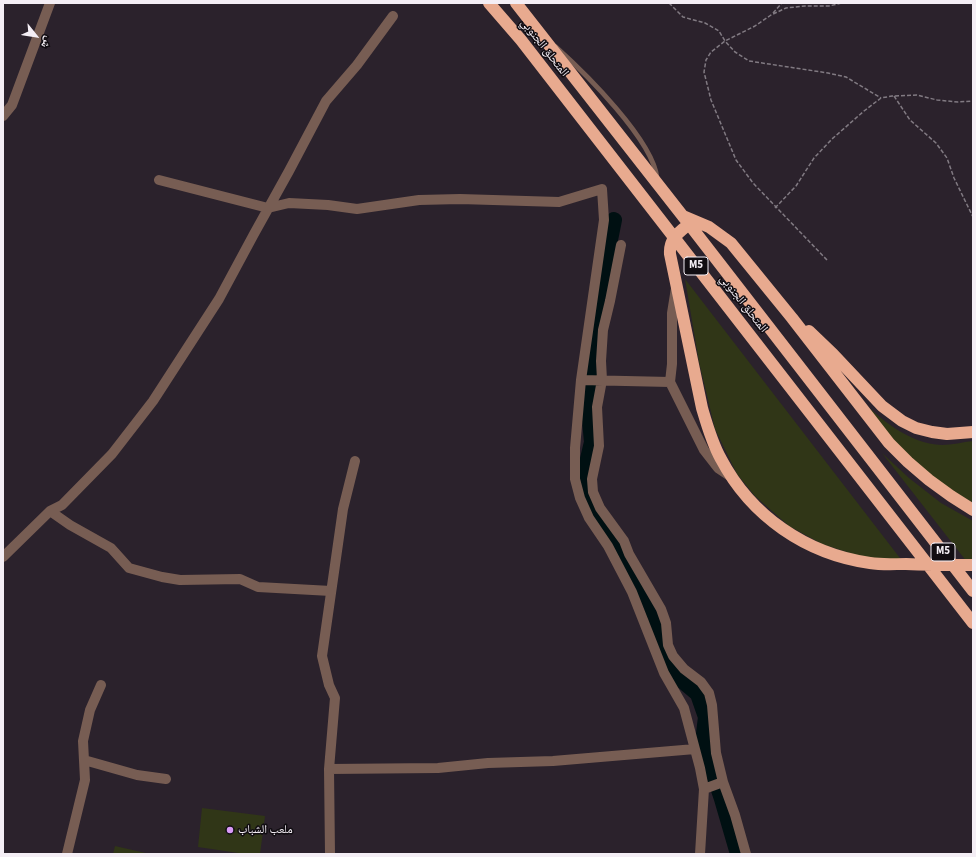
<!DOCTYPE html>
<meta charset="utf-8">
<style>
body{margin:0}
#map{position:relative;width:976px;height:857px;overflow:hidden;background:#2b222c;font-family:"Source Sans 3","Noto Naskh Arabic",sans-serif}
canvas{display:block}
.frame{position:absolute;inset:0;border:4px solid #f4eef5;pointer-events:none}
.north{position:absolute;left:16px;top:16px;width:40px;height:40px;-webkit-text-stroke:3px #110d12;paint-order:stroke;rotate:120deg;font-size:11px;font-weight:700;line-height:16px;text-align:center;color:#f4eef5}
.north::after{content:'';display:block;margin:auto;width:14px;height:18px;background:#f4eef5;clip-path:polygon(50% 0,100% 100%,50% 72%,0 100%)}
</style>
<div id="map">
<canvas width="976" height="857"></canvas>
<div class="frame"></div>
<div class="north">ش</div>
</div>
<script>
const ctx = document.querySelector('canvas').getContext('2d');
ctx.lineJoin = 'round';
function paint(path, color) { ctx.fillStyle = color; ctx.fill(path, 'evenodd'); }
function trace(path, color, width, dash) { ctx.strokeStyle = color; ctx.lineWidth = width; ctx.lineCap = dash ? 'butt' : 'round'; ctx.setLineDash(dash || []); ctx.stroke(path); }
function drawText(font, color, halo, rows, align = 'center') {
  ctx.font = font + ' "Source Sans 3","Noto Naskh Arabic",sans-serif'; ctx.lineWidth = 3; ctx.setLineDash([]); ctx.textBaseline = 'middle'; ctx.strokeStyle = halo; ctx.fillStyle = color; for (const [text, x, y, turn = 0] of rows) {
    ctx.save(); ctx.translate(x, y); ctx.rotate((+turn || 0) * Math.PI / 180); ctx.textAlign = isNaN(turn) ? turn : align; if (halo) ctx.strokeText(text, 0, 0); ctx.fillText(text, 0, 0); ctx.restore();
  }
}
const green = new Path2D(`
 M685 279 903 562 859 556 822 544 789 526 755 496 737 474 715 429 699 362Z
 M856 396C880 418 908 444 942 445 952 445 963 442 973 441V503L945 486 913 463Z
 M882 453 909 478 941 503 973 521V562H967Z
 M202 808 265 816 260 854H245L198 847Z
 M115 846 150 854H113Z`);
const river = new Path2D(`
 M614 220 608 250 602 299 594 325 589 410 592 442 587 463 585 491 597 517 614 537 626 557 637 586 656 617 658 642 665 660 679 678 698 694 706 717 703 742 722 799 738 854`);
const path = new Path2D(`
 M669 3 683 17 705 23 719 31 725 41 735 52 749 61 828 73 846 77 881 98
 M773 13 782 3
 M894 96 910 120 936 143 947 158 954 178 973 217
 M775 208 796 186 814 158 832 139 864 111 881 98 892 96 917 95 937 100 958 102 973 101
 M827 260 753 183 736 160 711 100 704 72 706 60 711 52 725 41 755 26 771 15 786 8 805 6H829L842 3`);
const lane = new Path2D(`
 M556 47C585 73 653 140 657 178`);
const street = new Path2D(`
 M3 116 12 105 50 3
 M159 180 268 208 289 203 328 205 357 209 419 200 460 199 559 202 602 189 604 220 581 380 575 448V479L580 498 589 518 608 546 632 592 664 673 684 708 700 768 704 789 700 854
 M621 245 610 301 603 330 601 361 602 380 597 407 599 446 592 479 593 492 600 508 624 541 629 554 661 609 666 623 668 645 673 656 684 669 701 682 709 693 712 705 716 753 723 782 735 815 746 854
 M676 288 672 313V364L670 382 704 450 718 468 730 476
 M581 380 670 382
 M50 511 70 525 111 548 129 568 162 577 180 580 240 579 258 587 331 591
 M3 557 50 511 62 505 112 454 153 401 219 299 254 234 289 171 326 101 357 65 393 16
 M84 760 137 775 166 779
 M329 769 438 768 488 763 553 761 695 749
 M704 789 723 782
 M67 854 85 780 83 741 90 710 101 685
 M330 854 329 769 335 698 329 685 322 656 343 509 355 461`);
const highway = new Path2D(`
 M489 3 521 40 973 623
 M516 3 689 224 973 591
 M683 216 709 227 731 243 792 318 889 443 908 462 929 480 951 496 973 510
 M689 224C678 233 669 239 670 254L702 408C707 425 712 443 721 459 751 516 806 554 870 563 882 565 894 564 906 564 928 565 951 565 973 565
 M809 331 833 354 882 406 902 421 916 428 932 432 947 434 973 432`);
const markers = [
 [230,830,4,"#d99af7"]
];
const shields = [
 [696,266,24],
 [943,552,24]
];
const shieldNames = [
 ["M5",696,266],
 ["M5",943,552]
];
const streetNames = [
 ["المتحلق الجنوبي",544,48,52],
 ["المتحلق الجنوبي",743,304,52]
];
const poiNames = [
 ["ملعب الشباب",238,830]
];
paint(green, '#303617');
trace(river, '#001012', 16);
trace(path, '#817a82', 1.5, [4, 2]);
trace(lane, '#775d53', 5);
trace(street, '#775d53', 10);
trace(highway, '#e8aa8f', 12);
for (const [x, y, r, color] of markers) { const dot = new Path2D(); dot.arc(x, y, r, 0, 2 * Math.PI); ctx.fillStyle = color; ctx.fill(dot); trace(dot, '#110d12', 1.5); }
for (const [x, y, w] of shields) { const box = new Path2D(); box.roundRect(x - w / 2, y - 9, w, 18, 3); ctx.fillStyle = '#110d12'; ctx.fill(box); trace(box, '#f4eef5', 1); }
drawText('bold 11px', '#f4eef5', null, shieldNames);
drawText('12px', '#f4eef5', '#110d12', streetNames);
drawText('12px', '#f4eef5', '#110d12', poiNames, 'left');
</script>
